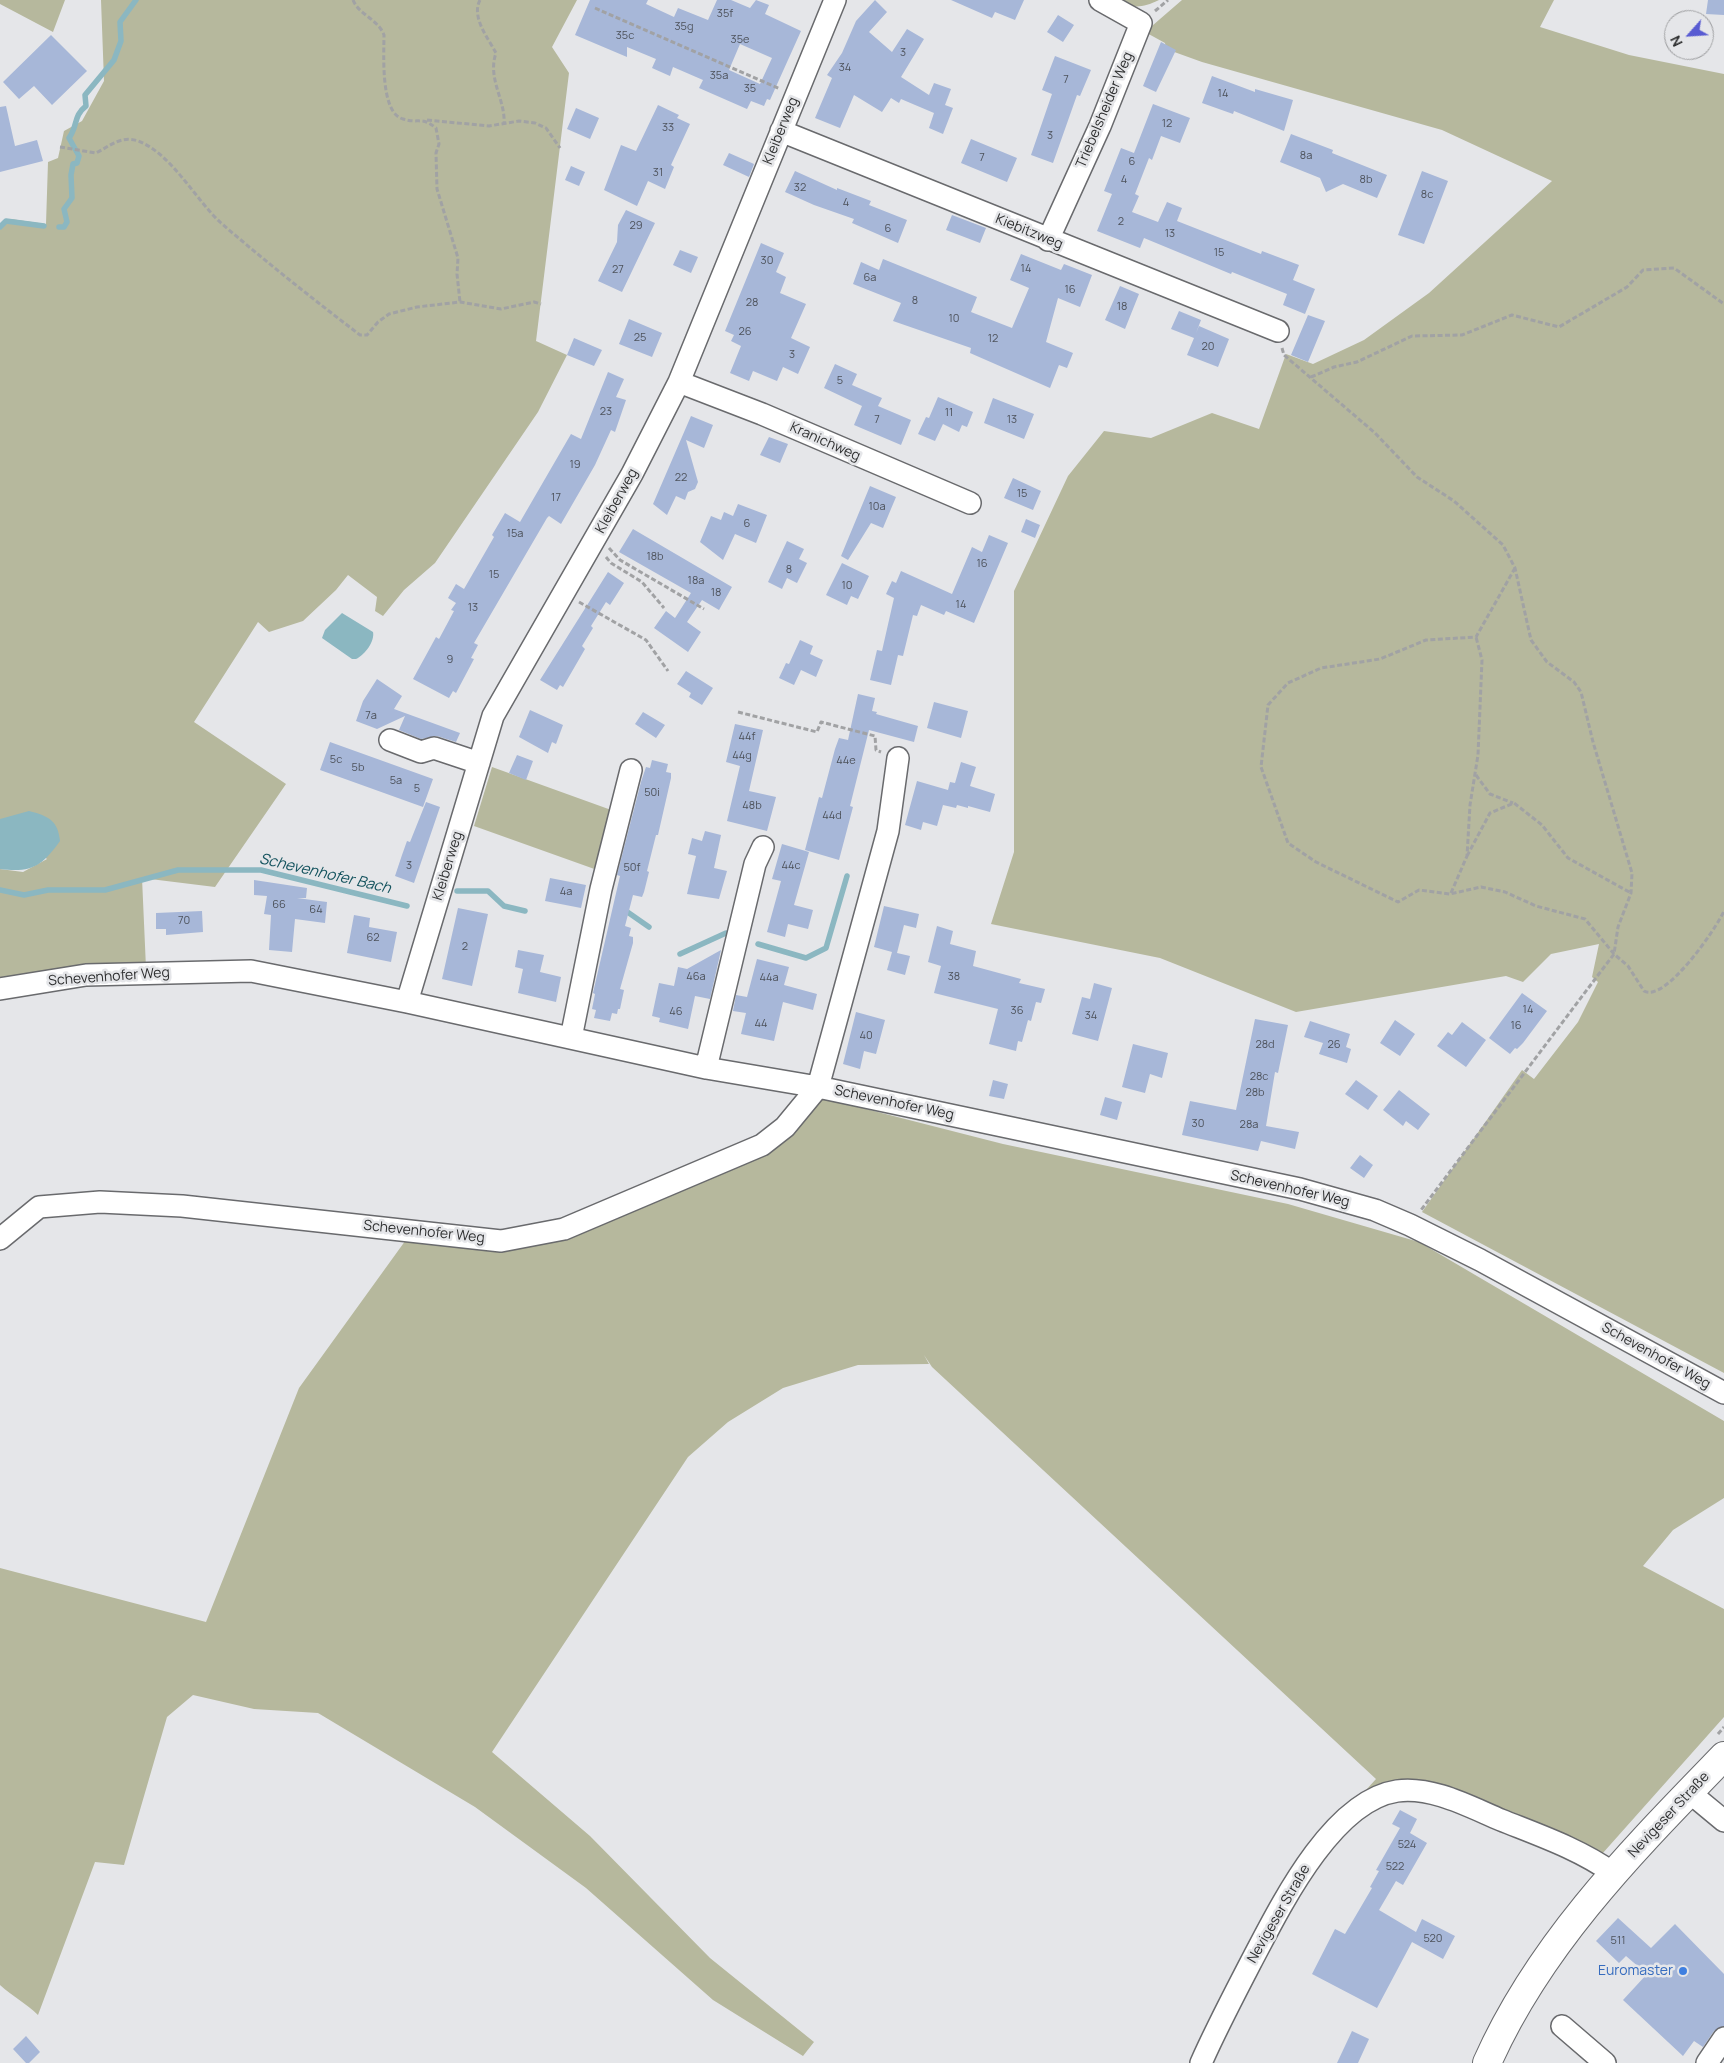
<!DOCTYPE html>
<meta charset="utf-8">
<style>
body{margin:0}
#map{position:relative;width:1724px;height:2063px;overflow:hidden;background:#e5e6e9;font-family:Manrope,sans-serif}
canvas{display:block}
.north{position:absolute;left:1664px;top:10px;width:50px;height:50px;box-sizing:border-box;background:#e5e6e9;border:1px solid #9c9d9f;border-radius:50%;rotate:244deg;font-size:14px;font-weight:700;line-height:20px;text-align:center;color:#2f3031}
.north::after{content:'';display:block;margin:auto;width:18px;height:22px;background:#585bd2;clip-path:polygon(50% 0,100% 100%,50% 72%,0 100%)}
</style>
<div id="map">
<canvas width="1724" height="2063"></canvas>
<div class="north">N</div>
</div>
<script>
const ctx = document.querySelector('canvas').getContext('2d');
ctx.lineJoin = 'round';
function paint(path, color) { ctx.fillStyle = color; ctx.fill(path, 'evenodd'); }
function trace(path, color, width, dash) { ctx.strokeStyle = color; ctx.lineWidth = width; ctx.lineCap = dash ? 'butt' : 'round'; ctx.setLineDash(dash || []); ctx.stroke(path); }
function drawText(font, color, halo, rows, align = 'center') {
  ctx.font = font + ' Manrope,sans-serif'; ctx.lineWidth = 5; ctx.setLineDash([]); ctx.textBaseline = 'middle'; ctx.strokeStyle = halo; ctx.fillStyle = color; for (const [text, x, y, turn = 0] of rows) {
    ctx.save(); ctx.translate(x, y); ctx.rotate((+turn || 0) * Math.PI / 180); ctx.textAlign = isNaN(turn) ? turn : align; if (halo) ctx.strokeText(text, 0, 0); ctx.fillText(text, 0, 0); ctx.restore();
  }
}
const green = new Path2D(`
 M0 0H65L53 32 0 4Z
 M101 0H577L552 47 569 73 536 341 567 355 538 412 435 563 404 590 383 616 375 611 377 597 348 575 336 590 303 621 269 632 258 622 194 722 286 784 215 887 142 878 146 968 0 985V869L23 872 47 859 0 819V230L3 222 11 219 46 224 48 162 58 158 64 131 82 121 104 81Z
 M1113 0H1159C1141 9 1131 8 1113 0Z
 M1182 0H1554L1540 27 1629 55 1724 74V1373L1422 1212 1522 1070 1534 1079 1578 1022 1598 982 1592 977 1599 944 1551 954 1523 982 1506 976 1296 1012 1160 958 991 924 1014 852V591L1068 476 1104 431 1151 438 1212 413 1259 429 1286 354 1313 364 1364 340 1429 293 1552 181 1442 130 1202 62 1166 49 1165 43 1145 32Z
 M492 767 614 811 600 871 474 826Z
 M815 1096 1003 1144 1288 1204 1419 1242 1724 1421V1498L1673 1530 1643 1566 1724 1609V1717L1602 1854 1432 1789 1336 1823 1376 1779 932 1367 924 1355 929 1364 858 1365 783 1388 728 1422 688 1457 492 1752 590 1836 710 1958 814 2042 803 2056 713 2000 586 1888 475 1807 318 1713 254 1709 193 1695 167 1717 124 1865 95 1862 38 2015C26 2003 13 1997 0 1985V1568L206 1622 299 1388 408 1237 495 1245 765 1152Z`);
const water = new Path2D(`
 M342 613 373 632C375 641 365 655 356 659H352L322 638 325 630Z
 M29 811C48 816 58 820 60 841 42 866 32 873 0 869V819Z`);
const stream = new Path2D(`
 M0 227 6 221 44 226
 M59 227H64L67 222 64 209 72 198 71 175 73 164 77 163 79 156 69 138C78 126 73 116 86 106L85 95 114 60 121 41 120 22 136 0
 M0 890 24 895 48 890H105L178 870H261L407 906
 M457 891H488L504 906 525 911
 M624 913 626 911 649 927
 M758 944 806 958 826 948 847 876
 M680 954 726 933`);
const building = new Path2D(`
 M590 0H648L646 4 674 17 678 8 708 20 717 0H731L750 8 756 0 769 5 765 14 801 31 770 100 767 99 764 106 751 101 747 109 699 88 703 80 673 67 670 76 652 68 656 59 627 47V57L575 35ZM740 44 772 58 760 84 729 70Z
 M875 0 887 12 869 32 892 52 907 29 924 39 901 77 929 95 934 83 951 89 945 105 953 108 943 134 929 128 934 113 901 99 899 103 891 98 882 112 854 95 840 128 815 118 832 78 827 75 842 53 856 21Z
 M951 0H1024L1015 20 995 12 992 18Z
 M1708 0H1724V15L1706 14Z
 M1058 15 1074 25 1063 42 1047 32Z
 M51 35 87 71 52 105 34 86 19 99 3 82Z
 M1161 42 1176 50 1156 92 1143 86Z
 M1055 56 1091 70 1080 96 1077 95 1053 163 1031 155 1052 94 1042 90Z
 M1212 76 1255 92V89L1293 100 1284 131 1234 111 1233 114 1202 103Z
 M1153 104 1190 118 1180 143 1161 136 1152 160 1149 158 1135 194 1139 196 1132 212 1158 222 1167 202 1182 208 1177 221 1261 254 1262 251 1299 265 1293 280 1315 289 1305 314 1283 305 1287 294 1232 272 1231 274 1144 238 1140 248 1097 231 1112 194 1104 191 1121 148 1134 153Z
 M658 105 679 115 677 118 690 124 671 165 674 167 665 189 648 181 637 206 604 190 621 145 636 151Z
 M6 106 15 146 37 140 43 161 0 172V107Z
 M576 108 599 118 590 139 567 129Z
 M1291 134 1333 150 1332 153 1387 175 1377 198 1343 184 1326 192 1320 178 1280 162Z
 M971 139 1017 158 1007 182 961 163Z
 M729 153 754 164 749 177 723 165Z
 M571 166 585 172 579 186 565 180Z
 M795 171 837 190V188L871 201 869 205 907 220 898 243 852 223 854 219 814 205 785 192Z
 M1422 171 1448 181 1424 244 1398 235Z
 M626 210 655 223 622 292 598 281 617 242 618 225Z
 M952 215 986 228 980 243 946 230Z
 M761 243 784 253 776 272 786 277 780 293 806 304 791 338 810 347 798 374 783 367 777 381 753 371 749 381 730 373 741 346 731 341 734 335 725 331Z
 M680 250 698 257 691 273 673 265Z
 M1021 254 1061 270 1064 264 1092 275 1080 307 1058 298 1046 342 1073 353 1067 368 1059 365 1050 388 970 353 971 348 893 321 901 303 853 284 861 262 879 270 883 259 977 297 971 312 1012 328 1029 288 1010 280Z
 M1120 286 1139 294 1125 329 1105 320Z
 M1179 311 1201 320 1196 333 1199 326 1229 339 1218 367 1187 355 1194 338 1171 329Z
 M1308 315 1325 321 1308 362 1291 355Z
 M629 319 662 333 652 357 619 344Z
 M574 338 602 350 594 366 567 355Z
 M835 364 857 374 852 385 882 398 878 406 911 420 901 445 854 425 862 406 824 388Z
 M608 372 624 379 616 397 626 400 615 432 611 430 595 465 561 524 549 516 547 518 474 643 478 645 471 658 474 659 456 693 453 691 449 698 413 679 436 637 439 639 454 611 451 610 456 603 448 598 456 584 464 589 494 537 492 535 505 513 520 522 571 434 581 439Z
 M938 397 973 412 967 427 962 425 959 432 943 424 935 441 918 434 926 417 929 418Z
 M993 398 1034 414 1024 439 984 423Z
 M691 416 713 425 704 448 686 440 698 482 695 489 688 492 685 500 676 496 667 515 653 504Z
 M769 437 788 444 780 463 760 455Z
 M1013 478 1041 491 1033 510 1004 498Z
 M870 486 896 497 883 528 871 523 848 560 841 556Z
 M738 504 767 515 756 543 735 534 723 560 700 542 711 516 721 520 724 512 733 516Z
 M1026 519 1040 525 1035 538 1021 532Z
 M633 529 732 587 719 610 702 600 687 622 701 632 688 652 654 628 666 611 675 618 691 593 619 552Z
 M989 535 1008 543 974 623 946 611 944 615 921 605 917 616 913 615 903 656 898 655 891 685 870 680 877 650 882 651 894 598 886 594 892 581 896 583 901 571 952 594 972 547 982 552Z
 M787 541 804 549 799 559 807 563 797 583 787 578 782 589 768 582Z
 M842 563 869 576 858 599 851 596 847 605 826 595Z
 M608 572 624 583 610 605 606 602 591 626 593 628 582 646 585 649 563 687 560 685 557 690 540 680Z
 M800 640 813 646 810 654 823 660 816 677 801 670 794 685 779 678 786 663 789 664Z
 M686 671 713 688 702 705 689 697 691 693 677 684Z
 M377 679 402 696 394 709 460 733 456 742 437 736 421 739 399 730 405 716 377 729 356 721 363 701Z
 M858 694 875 698 872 711 877 712 876 714 918 726 914 742 869 730 850 806 853 807 839 860 805 850 819 797 822 798 835 749 839 738 848 740Z
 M934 702 968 711 961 738 927 728Z
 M530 710 563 725 556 744 552 742 548 753 519 737Z
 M643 712 665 725 656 738 635 724Z
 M735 724 763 730 749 791 776 797 767 831 727 821 740 766 726 762Z
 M330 742 433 779 423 807 320 770Z
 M517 755 533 761 526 780 509 773Z
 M652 760 668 764 666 772 671 773V778L658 835H656L647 871 649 872 644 892 642 897 633 895 625 926 631 928 629 936 633 937V943L620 989 624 990 620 1009H618L617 1014 612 1013 610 1021 594 1018 596 1010 592 1009 595 994 593 993 620 876 617 875 641 782 646 767 650 768Z
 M961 762 976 767 970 786 995 794 990 812 968 806V808L957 805 956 808 943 805 937 826 923 822 921 830 905 825 917 781 948 790 950 782 955 783Z
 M426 802 440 807 414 883 395 876 402 855 407 841 410 842Z
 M705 831 721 835 714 868 727 871 719 899 687 894 696 856 688 854 692 838 702 841Z
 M782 844 809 852 794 905 813 910 808 929 788 924 785 937 767 932 781 881 772 879Z
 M550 878 586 885 581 908 545 901Z
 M254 880 307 888 306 898H297L327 902 325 923 295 919 292 952 269 950 271 915 264 914 267 896 254 895Z
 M884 906 919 914 916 928 904 925 897 953 910 956 905 975 887 970 892 952 874 947Z
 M458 908 488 914 472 986 442 979Z
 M202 911 203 932 166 935V929H156V913Z
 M354 915 370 918 369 927 397 932 391 962 347 953Z
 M937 926 953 931 950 944 976 951 973 966 1021 979 1019 983 1045 989 1041 1003 1036 1002 1031 1021 1028 1020 1022 1042 1018 1041 1016 1051 989 1044 998 1009 934 993 941 966 928 962Z
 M518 950 544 955 540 972 561 977 556 1002 518 993 523 969 515 967Z
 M721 950 710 999 695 996 688 1029 659 1022 660 1018 652 1016 659 983 674 986 678 967 687 969Z
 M757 959 789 967 784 985 817 994 813 1010 783 1002 774 1041 741 1034 746 1013 733 1011 736 995 747 997Z
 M1094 983 1112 988 1098 1041 1072 1034 1082 997 1090 999Z
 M1522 993 1547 1011 1523 1043 1517 1049 1515 1048 1510 1054 1489 1038Z
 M856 1012 885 1020 876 1054 864 1051 860 1069 843 1064Z
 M1255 1019 1288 1025 1278 1073 1275 1072 1266 1126 1299 1132 1295 1149 1261 1141 1258 1151 1182 1135 1190 1101 1236 1110Z
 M1395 1020 1415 1034 1400 1056 1380 1043Z
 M1310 1021 1350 1034 1346 1047 1351 1049 1347 1063 1319 1054 1323 1043 1304 1037Z
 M1462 1022 1486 1040 1466 1067 1437 1046 1448 1032 1452 1035Z
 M1133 1044 1168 1053 1162 1078 1150 1074 1145 1093 1122 1087Z
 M993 1080 1008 1084 1004 1099 989 1096Z
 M1356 1080 1378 1096 1368 1110 1345 1094Z
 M1399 1090 1430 1114 1418 1130 1406 1121 1403 1126 1383 1110Z
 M1105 1097 1122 1102 1117 1120 1100 1115Z
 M1360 1155 1373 1165 1364 1178 1350 1168Z
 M1400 1810 1417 1819 1410 1833 1427 1843 1403 1885 1396 1881 1379 1910 1416 1932 1422 1919 1455 1936 1443 1959 1412 1942 1377 2008 1312 1974 1335 1929 1345 1934 1372 1888 1370 1887 1379 1871 1376 1870 1400 1828 1392 1824Z
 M1618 1918 1651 1948 1675 1924 1724 1974V2026L1714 2031 1703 2047 1694 2041 1683 2056 1623 2000 1647 1974 1626 1956 1619 1963 1596 1941Z
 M1352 2031 1369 2039 1358 2063H1337Z
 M26 2036 40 2052 29 2063H26L13 2049Z`);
const path = new Path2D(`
 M353 0C359 15 378 19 384 35 384 54 380 113 403 119 419 124 421 116 436 128L439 144 436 153 437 189 458 258 457 274 460 302
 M480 0C471 17 488 38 496 53 487 79 506 100 504 125
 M595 8 780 89
 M1155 11 1168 0
 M427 120 489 126 519 121 535 123 546 128 560 148
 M60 147 96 153C110 146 121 135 138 141 171 153 195 199 221 223 266 262 313 299 360 335H367L378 322 389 314 417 307 460 302 501 309 534 302 541 304
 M1282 348 1284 355 1375 433 1417 477 1454 501 1503 545 1515 568 1531 640 1547 662 1574 682 1581 692 1593 742 1632 873 1631 893 1618 927 1614 954 1421 1210
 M1311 377 1334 367 1357 362 1412 336 1462 335 1512 315 1559 327 1627 287 1643 270 1674 268 1724 304
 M609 548 620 560 704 609
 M606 557 611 563 642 582 664 608
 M1515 568 1476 637 1426 640 1380 659 1321 668 1288 683 1268 705 1261 767 1288 843 1316 862 1398 902 1419 890 1450 894 1481 887 1505 892 1536 906 1585 919 1614 954 1628 966 1644 991C1665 1003 1716 929 1724 911
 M579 602 646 640 668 671
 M738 712 817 732 821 722 875 736 876 750 881 752
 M1476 775 1490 794 1513 803
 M1467 856 1490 813 1514 803 1542 825 1568 858 1631 893
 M1451 893 1467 856 1470 805 1478 755 1482 660 1476 637
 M1718 1734 1724 1727`);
const minor = new Path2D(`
 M781 131 1278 331
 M1048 240 1100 126 1141 23 1100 0
 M679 382 762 414 970 503
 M390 740 421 752 434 748 479 763
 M0 989 86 975 251 971 407 1002 706 1068 818 1087 1300 1189 1375 1210 1410 1225 1480 1260 1724 1393
 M407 1002 493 716 632 474 679 382 835 0
 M571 1038 601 889 631 770
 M706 1068 755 864 763 847
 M0 1239 39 1207 100 1202 182 1206 501 1241 564 1229 762 1145 785 1127 818 1087 888 831 898 758
 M1689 1792 1724 1821
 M1562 2026 1605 2063
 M1201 2063C1216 2029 1234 1995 1251 1962 1279 1909 1331 1801 1397 1791 1432 1786 1470 1807 1501 1820 1541 1836 1579 1849 1613 1873
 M1707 2063 1724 2038`);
const major = new Path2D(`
 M1487 2063C1540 1943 1634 1849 1724 1756`);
const markers = [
 [1683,1971,5,"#3f7fe0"]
];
const numberNames = [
 ["35f",725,14],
 ["35g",684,27],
 ["35c",625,36],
 ["35e",740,40],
 ["3",903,53],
 ["34",845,68],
 ["35a",719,76],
 ["7",1066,80],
 ["35",750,89],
 ["14",1223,94],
 ["12",1167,124],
 ["33",668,128],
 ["3",1050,136],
 ["8a",1306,156],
 ["7",982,158],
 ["6",1132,162],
 ["31",658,173],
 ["4",1124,180],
 ["8b",1366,180],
 ["32",800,188],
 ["8c",1427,195],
 ["4",846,203],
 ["2",1121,222],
 ["29",636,226],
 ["6",888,229],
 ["13",1170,234],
 ["15",1219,253],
 ["30",767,261],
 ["14",1026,269],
 ["27",618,270],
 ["6a",870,278],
 ["16",1070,290],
 ["8",915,301],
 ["28",752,303],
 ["18",1122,307],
 ["10",954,319],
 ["26",745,332],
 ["25",640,338],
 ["12",993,339],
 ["20",1208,347],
 ["3",792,355],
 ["5",840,381],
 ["23",606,412],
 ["11",949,413],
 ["7",877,420],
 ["13",1012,420],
 ["19",575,465],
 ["22",681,478],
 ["15",1022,494],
 ["17",556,498],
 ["10a",877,507],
 ["6",747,524],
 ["15a",515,534],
 ["18b",655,557],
 ["16",982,564],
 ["8",789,570],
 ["15",494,575],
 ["18a",696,581],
 ["10",847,586],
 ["18",716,593],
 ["14",961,605],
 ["13",473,608],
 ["9",450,660],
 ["7a",371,716],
 ["44f",747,737],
 ["44g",742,756],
 ["5c",336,760],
 ["44e",846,761],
 ["5b",358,768],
 ["5a",396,781],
 ["5",417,789],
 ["50i",652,793],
 ["48b",752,806],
 ["44d",832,816],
 ["3",409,866],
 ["44c",791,866],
 ["50f",632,868],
 ["4a",566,892],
 ["66",279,905],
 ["64",316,910],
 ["70",184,921],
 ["62",373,938],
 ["2",465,947],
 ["46a",696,977],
 ["38",954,977],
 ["44a",769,978],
 ["14",1528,1010],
 ["36",1017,1011],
 ["46",676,1012],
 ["34",1091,1016],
 ["44",761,1024],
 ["16",1516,1026],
 ["40",866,1036],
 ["28d",1265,1045],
 ["26",1334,1045],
 ["28c",1259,1077],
 ["28b",1255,1093],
 ["30",1198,1124],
 ["28a",1249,1125],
 ["524",1407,1845],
 ["522",1395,1867],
 ["520",1433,1939],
 ["511",1618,1941]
];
const streetNames = [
 ["Triebelsheider Weg",1105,110,-67],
 ["Kleiberweg",781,131,-68],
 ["Kiebitzweg",1029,232,22],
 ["Kranichweg",825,442,24],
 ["Kleiberweg",617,501,-61],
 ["Kleiberweg",448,866,-73],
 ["Schevenhofer Weg",109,977,-4],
 ["Schevenhofer Weg",894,1103,12],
 ["Schevenhofer Weg",1290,1189,13],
 ["Schevenhofer Weg",424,1232,6],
 ["Schevenhofer Weg",1656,1356,29],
 ["Nevigeser Straße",1669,1815,-47],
 ["Nevigeser Straße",1279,1914,-60]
];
const shopNames = [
 ["Euromaster",1673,1971]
];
const waterNames = [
 ["Schevenhofer Bach",325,874,13]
];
paint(green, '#b6b89d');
paint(water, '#8bb7c1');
trace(stream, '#8bb7c1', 5.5);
paint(building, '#a7b7d8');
trace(minor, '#696a6d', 24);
trace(major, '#696a6d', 30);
trace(path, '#a1a2a4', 3, [5, 2.5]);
trace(minor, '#fff', 21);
trace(major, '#fff', 28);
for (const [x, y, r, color] of markers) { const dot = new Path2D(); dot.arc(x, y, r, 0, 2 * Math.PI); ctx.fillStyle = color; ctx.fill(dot); trace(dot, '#e5e6e9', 2); }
drawText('11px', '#4d525b', null, numberNames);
drawText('14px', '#2f3031', '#e5e6e9', streetNames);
drawText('14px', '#366cbe', '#e5e6e9', shopNames, 'right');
drawText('italic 15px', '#14535e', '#e5e6e9', waterNames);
</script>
